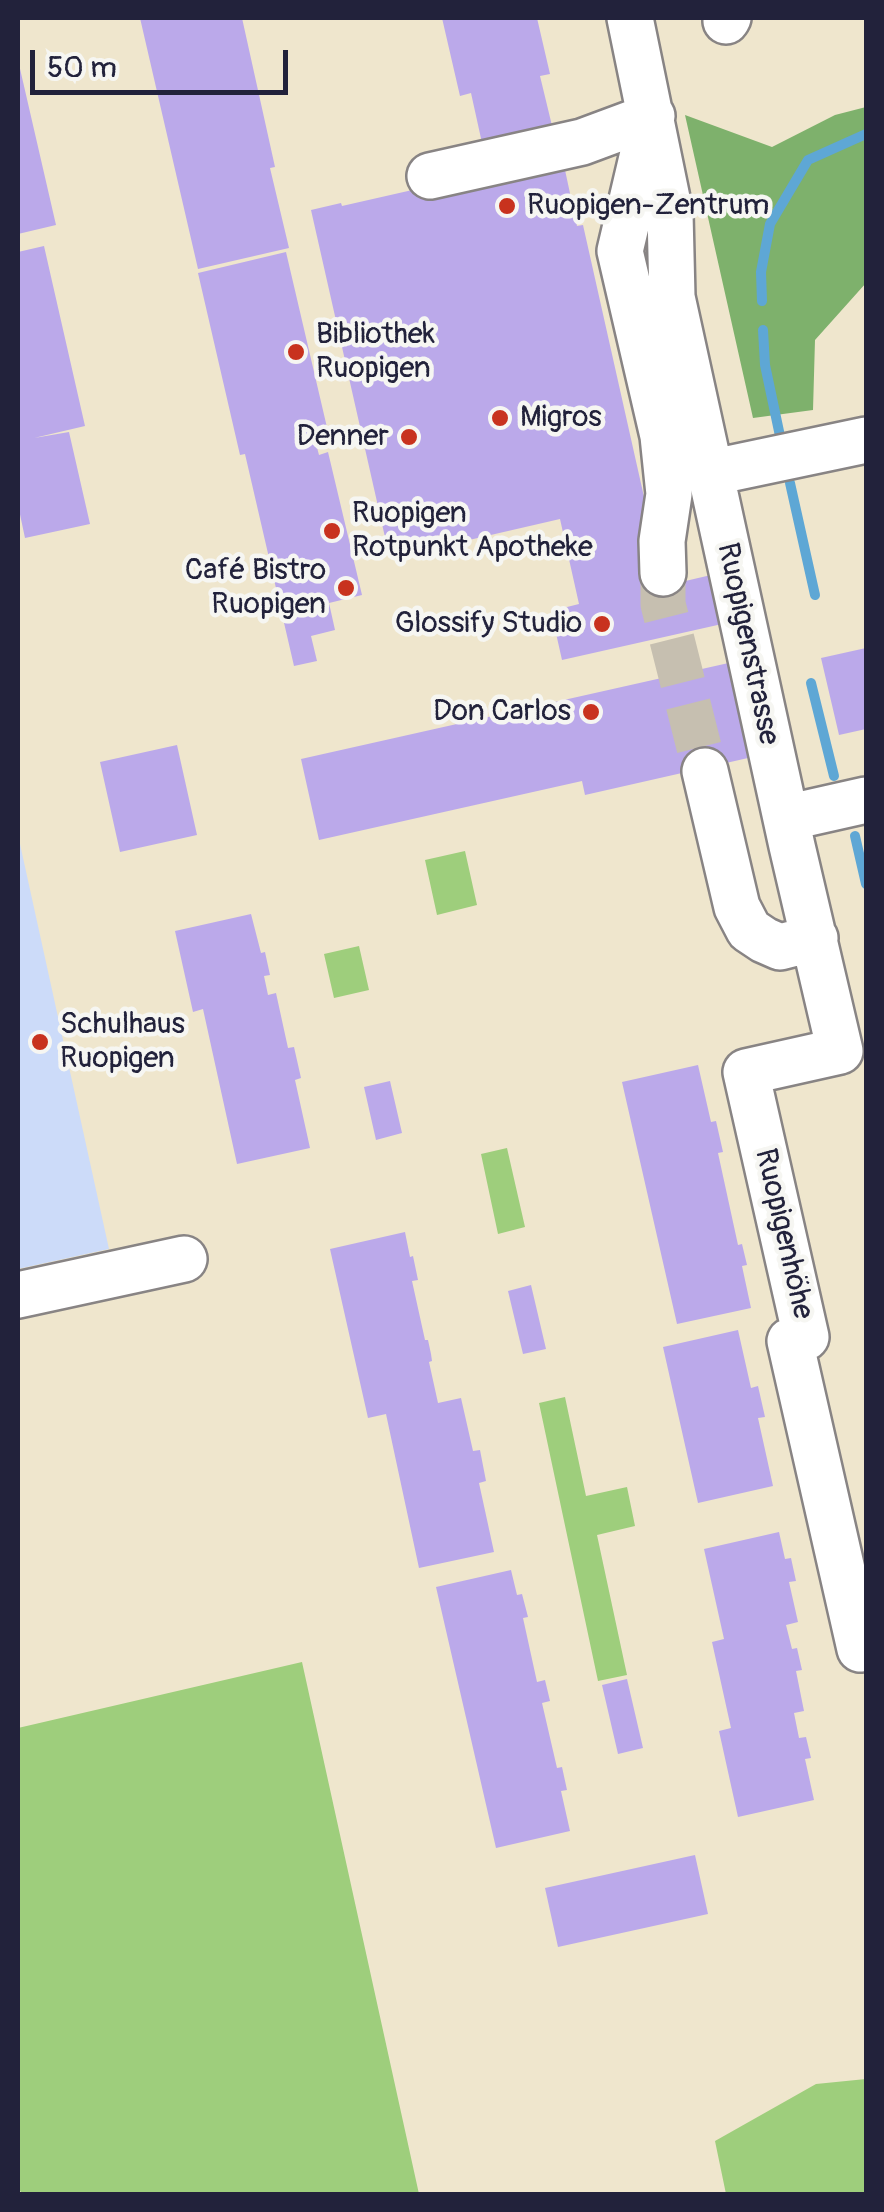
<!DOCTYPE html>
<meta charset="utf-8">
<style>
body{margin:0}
#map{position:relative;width:884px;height:2212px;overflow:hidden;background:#efe6cd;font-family:Pangolin,sans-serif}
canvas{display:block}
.frame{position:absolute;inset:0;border:20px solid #22223b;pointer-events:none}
.scale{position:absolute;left:30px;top:50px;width:258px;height:45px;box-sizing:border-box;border:5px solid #22223b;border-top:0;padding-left:12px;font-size:30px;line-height:35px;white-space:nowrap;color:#22223b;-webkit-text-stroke:8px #f6f6f2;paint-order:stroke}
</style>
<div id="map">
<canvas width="884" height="2212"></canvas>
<div class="frame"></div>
<div class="scale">50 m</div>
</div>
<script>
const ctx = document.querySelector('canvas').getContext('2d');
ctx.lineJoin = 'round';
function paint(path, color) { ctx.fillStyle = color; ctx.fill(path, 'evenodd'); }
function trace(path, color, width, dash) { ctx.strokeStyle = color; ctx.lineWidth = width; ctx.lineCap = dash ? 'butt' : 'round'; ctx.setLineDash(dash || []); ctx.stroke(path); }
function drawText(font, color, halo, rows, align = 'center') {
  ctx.font = font + ' Pangolin,sans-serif'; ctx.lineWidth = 9; ctx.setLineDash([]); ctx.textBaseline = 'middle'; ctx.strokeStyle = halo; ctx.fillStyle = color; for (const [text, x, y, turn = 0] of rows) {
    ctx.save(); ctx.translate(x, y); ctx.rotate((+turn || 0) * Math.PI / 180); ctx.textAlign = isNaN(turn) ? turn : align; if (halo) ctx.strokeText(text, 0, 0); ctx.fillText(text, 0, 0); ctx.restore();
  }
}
const built = new Path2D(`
 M18 835 109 1249 18 1269Z`);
const green = new Path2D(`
 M465 851 477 905 437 915 425 860Z
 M359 946 369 990 334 998 324 954Z
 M507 1148 525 1227 498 1234 481 1154Z
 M565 1397 586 1496 627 1487 635 1526 597 1535 627 1675 598 1681 539 1403Z
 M302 1662 419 2194H22L18 2187V1728Z
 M866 2079V2194H726L715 2141 816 2084Z`);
const forest = new Path2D(`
 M866 107V283L815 340 813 410 753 418 685 115 772 147 835 115Z`);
const stream = new Path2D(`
 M762 301 761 272 770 224 808 160 866 134
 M763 330 765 365 780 436
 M790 483 815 595
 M811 683 834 776
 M855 836 866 884`);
const building = new Path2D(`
 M140 18H242L275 167 270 168 289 248 198 269Z
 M442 18H537L550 74 540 76 554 134 482 143 471 93 460 96Z
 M18 60 56 225 18 234Z
 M562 156 577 226 583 225 664 586 711 575 722 624 562 660 551 611 579 604 560 519 443 546 441 535 387 546 311 210 341 203 342 206Z
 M44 246 85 426 34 438 69 432 90 524 25 538 18 505V252Z
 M286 252 329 436 315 440 319 455 328 452 362 595 329 603 335 630 311 636 317 661 294 666 245 454 240 455 198 273Z
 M866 648V729L839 735 821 658Z
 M733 662 751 744 745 745 748 758 585 795 582 781 319 840 301 759Z
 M177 745 197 835 120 852 100 762Z
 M251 914 261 953 265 952 270 975 264 976 268 995 276 993 288 1048 294 1047 301 1078 295 1080 310 1148 237 1164 203 1009 193 1012 175 931Z
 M698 1065 711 1122 716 1121 723 1152 718 1153 738 1245 742 1244 747 1265 742 1266 751 1308 677 1324 622 1082Z
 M390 1081 402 1133 376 1140 364 1087Z
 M405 1232 410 1257 413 1256 418 1280 412 1281 425 1340H428L431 1354 432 1361 429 1362 438 1403 461 1398 473 1451 480 1450 486 1481 479 1483 494 1552 419 1568 386 1414 368 1418 330 1249Z
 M531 1285 546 1349 523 1354 508 1291Z
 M738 1330 751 1388 758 1386 765 1417 758 1418 773 1486 698 1503 663 1347Z
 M779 1532 785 1559 791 1558 796 1581 789 1582 798 1622 786 1625 792 1649 797 1648 802 1670 796 1671 804 1711 794 1713 799 1738 806 1737 811 1758 805 1759 814 1800 738 1817 719 1731 731 1728 712 1642 724 1639 704 1549Z
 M511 1570 517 1595 522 1594 528 1617 523 1618 537 1682 545 1680 550 1701 542 1703 557 1768 562 1767 567 1790 561 1791 570 1831 496 1848 436 1587Z
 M627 1679 643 1748 618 1754 602 1685Z
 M695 1855 708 1914 558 1947 545 1888Z`);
const minorTunnel = new Path2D(`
 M663 573V604L705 771`);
const minor = new Path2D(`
 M630 18 670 213 672 297 792 846 840 1051 746 1072 806 1337 790 1341 860 1649
 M726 21 728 18
 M648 132 620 251 663 436 669 494 662 541 663 573
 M430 176 582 142 652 116
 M709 473 866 440
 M705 771 737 907 749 930 764 940 780 947 815 938
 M786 818 866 800
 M18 1295 184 1259`);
const markers = [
 [507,206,10,"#c8321e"],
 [296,352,10,"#c8321e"],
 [500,418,10,"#c8321e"],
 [409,437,10,"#c8321e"],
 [332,531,10,"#c8321e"],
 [346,588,10,"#c8321e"],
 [602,624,10,"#c8321e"],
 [591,712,10,"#c8321e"],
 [40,1042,10,"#c8321e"]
];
const poiNames = [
 ["Ruopigen-Zentrum",527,206],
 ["Bibliothek",316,335],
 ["Ruopigen",316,369],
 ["Migros",520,418],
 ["Denner",389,437,"right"],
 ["Ruopigen",352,514],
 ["Rotpunkt Apotheke",352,548],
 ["Café Bistro",326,571,"right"],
 ["Ruopigen",326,605,"right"],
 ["Glossify Studio",582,624,"right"],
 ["Don Carlos",571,712,"right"],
 ["Schulhaus",60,1025],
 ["Ruopigen",60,1059]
];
const streetNames = [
 ["Ruopigenstrasse",747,644,78],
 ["Ruopigenhöhe",783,1234,77]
];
paint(built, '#ccdbf9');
paint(green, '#9ece7c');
paint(forest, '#7eb16c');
trace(stream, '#5ea7d5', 10);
paint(building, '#bba9ea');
trace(minorTunnel, '#c6bfb0', 45, [45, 22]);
trace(minor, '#888484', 50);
trace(minor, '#fff', 45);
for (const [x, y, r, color] of markers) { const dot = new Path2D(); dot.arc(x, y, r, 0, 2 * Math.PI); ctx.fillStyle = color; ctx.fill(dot); trace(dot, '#f6f6f2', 4); }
drawText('30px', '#22223b', '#f6f6f2', poiNames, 'left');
drawText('30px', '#22223b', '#f6f6f2', streetNames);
</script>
